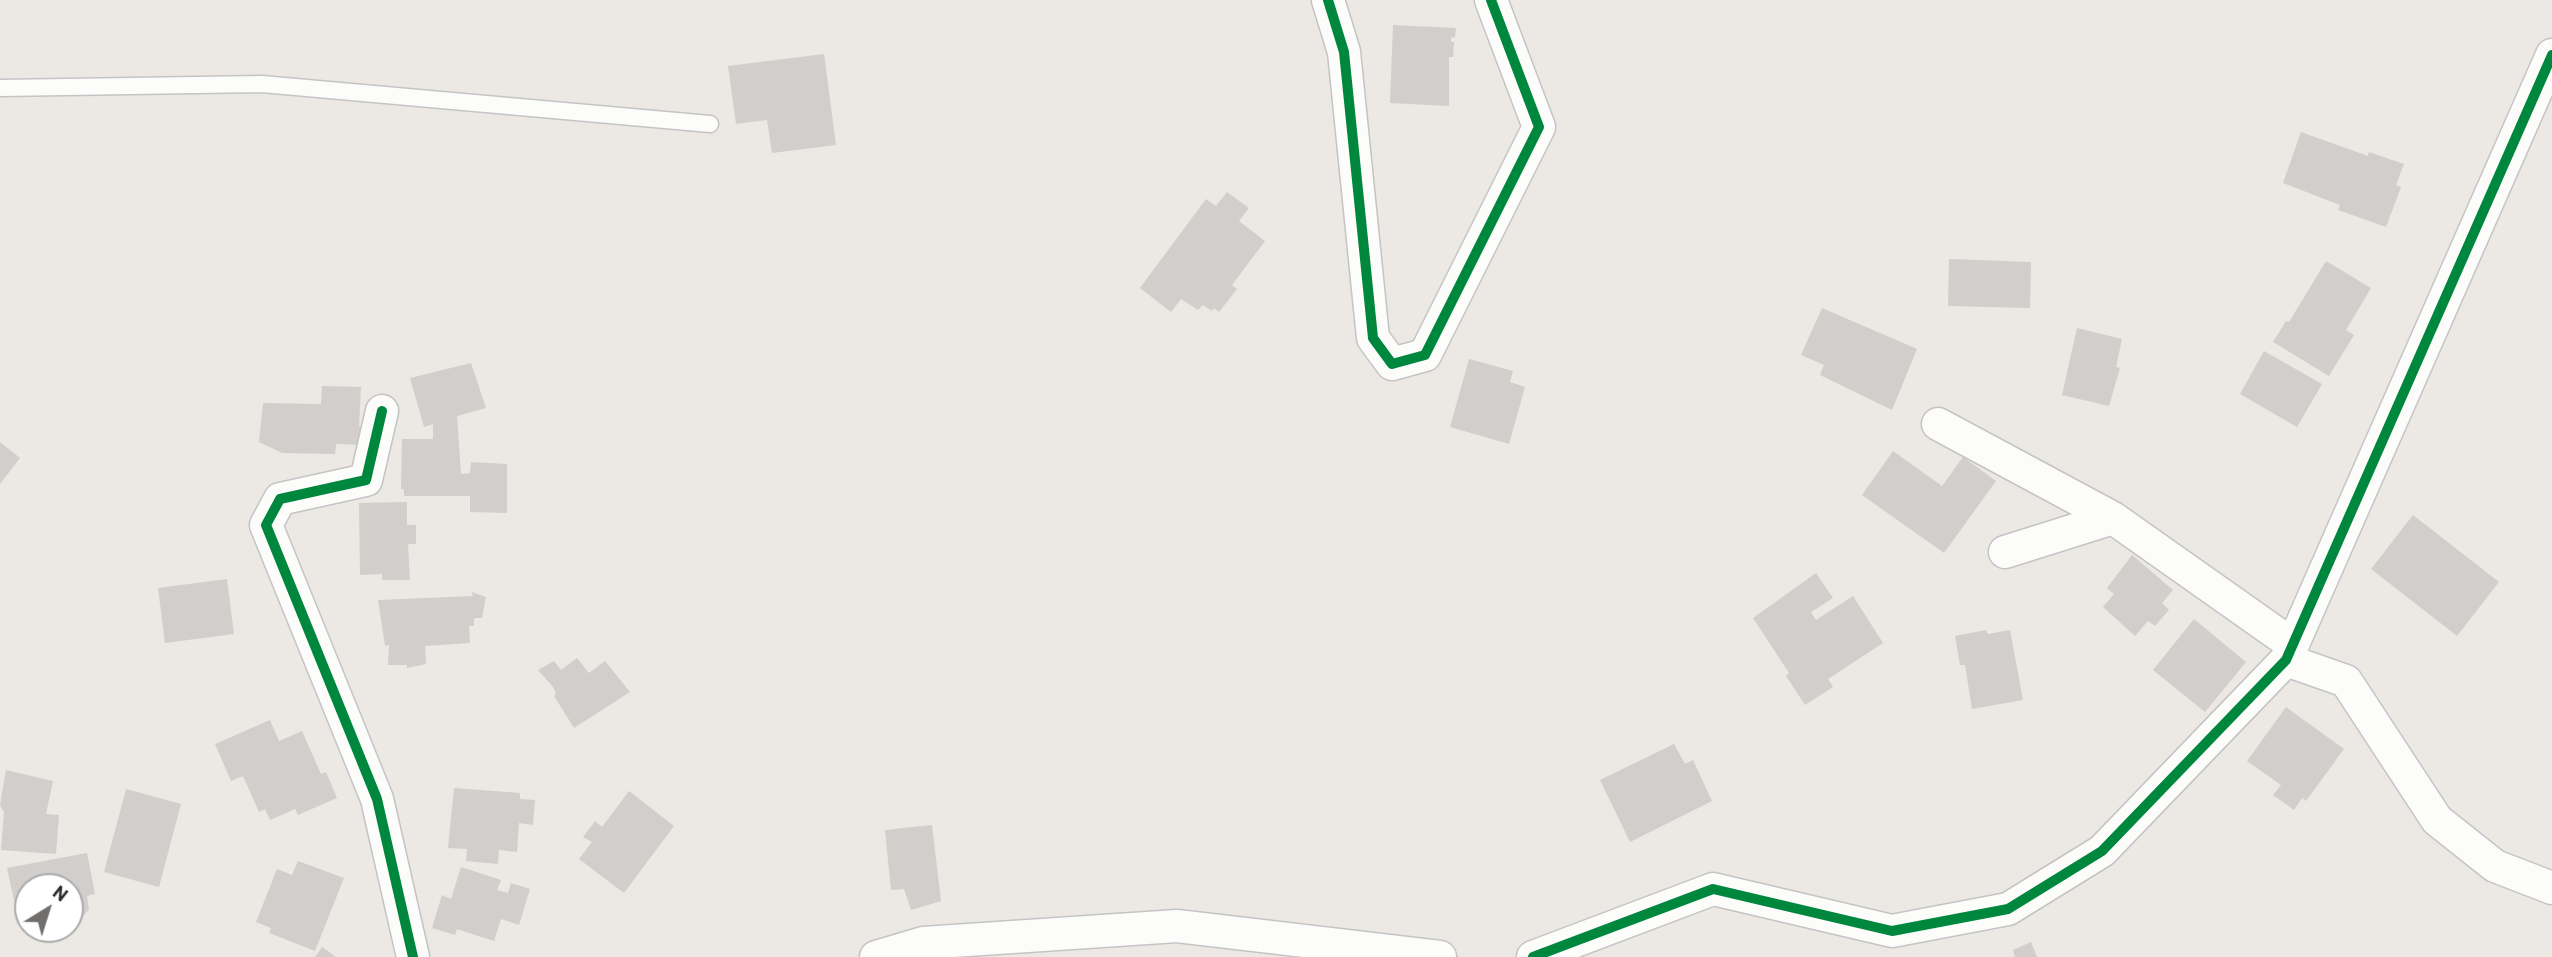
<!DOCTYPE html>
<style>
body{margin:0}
#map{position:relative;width:2552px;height:957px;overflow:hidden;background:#ece8e4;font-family:Barlow,sans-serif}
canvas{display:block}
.north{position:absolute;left:14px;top:873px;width:70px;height:70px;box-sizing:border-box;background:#fff;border:2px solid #ababab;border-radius:50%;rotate:38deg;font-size:19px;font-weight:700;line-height:28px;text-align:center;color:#2e2e2e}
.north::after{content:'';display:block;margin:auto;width:24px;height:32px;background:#706f6e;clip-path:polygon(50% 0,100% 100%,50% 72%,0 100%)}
</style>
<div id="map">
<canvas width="2552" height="957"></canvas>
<div class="north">N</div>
</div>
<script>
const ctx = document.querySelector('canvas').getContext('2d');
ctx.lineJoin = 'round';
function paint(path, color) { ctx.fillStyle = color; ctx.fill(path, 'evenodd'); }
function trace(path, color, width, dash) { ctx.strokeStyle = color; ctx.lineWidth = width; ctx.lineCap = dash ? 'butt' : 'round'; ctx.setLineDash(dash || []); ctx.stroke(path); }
const building = new Path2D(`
 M1393 25 1456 28 1455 37 1451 38V42H1454L1453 57H1449V106L1390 103Z
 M824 54 836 145 772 153 767 120 736 124 728 66Z
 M2301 132 2368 156 2369 152 2404 164 2396 185 2401 187 2386 227 2338 210 2340 205 2283 183Z
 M1227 192 1249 208 1239 221 1265 241 1232 285 1237 289 1219 312 1214 308 1212 311 1203 305 1198 310 1181 299 1171 312 1140 288 1206 199 1216 206Z
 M1949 259 2031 262 2030 308 1948 306Z
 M2326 261 2371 288 2346 330 2354 335 2329 376 2273 342 2286 321 2289 322Z
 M1822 308 1917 349 1892 410 1820 375 1824 365 1801 355Z
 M2077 328 2122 339 2116 367 2120 368 2109 406 2062 395Z
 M2264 351 2322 384 2297 427 2240 394Z
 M1469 359 1513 371 1510 382 1525 387 1509 444 1450 427Z
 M471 363 486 408 457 416 461 474 470 473 471 462 507 464V513L470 512V496H404V489H401L402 439H433V424L424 427 410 378Z
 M322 386 361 387 359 426 365 427V445L336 444 335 454 282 453 259 442 263 403 321 404Z
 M0 442 20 458 0 484Z
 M1893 451 1942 486 1963 457 1996 481 1944 553 1862 495Z
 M407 502V525H416V544H408L410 580H382V574L360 575 359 503Z
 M2413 515 2499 582 2457 636 2371 569Z
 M2132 555 2173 590 2162 603 2169 610 2155 626 2148 621 2135 636 2103 607 2114 594 2107 588Z
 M1816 573 1833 598 1811 612 1816 620 1853 596 1883 643 1828 679 1833 687 1805 705 1786 676 1789 673 1753 618Z
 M227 579 234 634 165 643 158 588Z
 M472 592 486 597 482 618H474V626H469L470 643 425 646 426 664 407 668V665H388L389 645 385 646 378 600 473 596Z
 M2194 619 2246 662 2205 712 2153 670Z
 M1986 630 1988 634 2010 630 2023 700 1972 709 1965 665H1960L1955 636Z
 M577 658 589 673 605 661 630 692 574 728 554 696 556 693 553 687 538 670 554 661 561 670Z
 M2286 707 2344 749 2306 801 2302 798 2294 810 2273 795 2281 785 2247 761Z
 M270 720 279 741 302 731 321 774 326 772 337 798 298 815 295 809 270 820 265 809 259 812 243 776 231 781 215 744Z
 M1674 744 1685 764 1693 760 1712 801 1630 842 1600 780Z
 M6 770 53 781 46 814 59 815 56 854 1 850 4 812 0 805Z
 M454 788 520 793V799L535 800 533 825 519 823 517 852 499 850 498 864 466 861 467 849 448 848Z
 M126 789 181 804 159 887 104 872Z
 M629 791 674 826 624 893 579 859 592 842 583 837 595 821 602 827Z
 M932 825 941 901 911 910 904 889 891 890 885 830Z
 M87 853 95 894 87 896 89 909 79 922 75 918H70V887H28V902L15 905 7 868Z
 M298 861 344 878 315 951 269 933 271 928 256 922 277 869 292 875Z
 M461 867 501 880 497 890 508 893 511 883 530 889 519 925 501 919 494 941 457 929 455 935 432 928 442 895 451 899Z
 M2031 942 2037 957H2015L2013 950Z
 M322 947 336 957H315Z`);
const service = new Path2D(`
 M0 88 262 84 710 124`);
const minor = new Path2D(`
 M1328 0 1344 52 1373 338 1392 364 1425 355 1539 127 1491 0
 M382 411 366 480 280 499 266 525 377 799 413 957
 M1938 424 2113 518
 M2005 552 2113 518 2293 645
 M2286 660 2346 681 2437 820 2495 866 2552 888
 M876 957 923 943 1177 926 1440 957
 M1533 957 1713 889 1892 931 2008 909 2102 851 2286 660 2552 55`);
const cycleway = new Path2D(`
 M1328 0 1344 52 1373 338 1392 364 1425 355 1539 127 1491 0
 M382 411 366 480 280 499 266 525 377 799 413 957
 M1533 957 1713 889 1892 931 2008 909 2102 851 2286 660 2552 55`);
paint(building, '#d1cecb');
trace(service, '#c5c4c5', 19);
trace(minor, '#c5c4c5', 35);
trace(service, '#fcfcfb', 16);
trace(minor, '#fcfcfb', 32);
trace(cycleway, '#00873e', 10);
</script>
